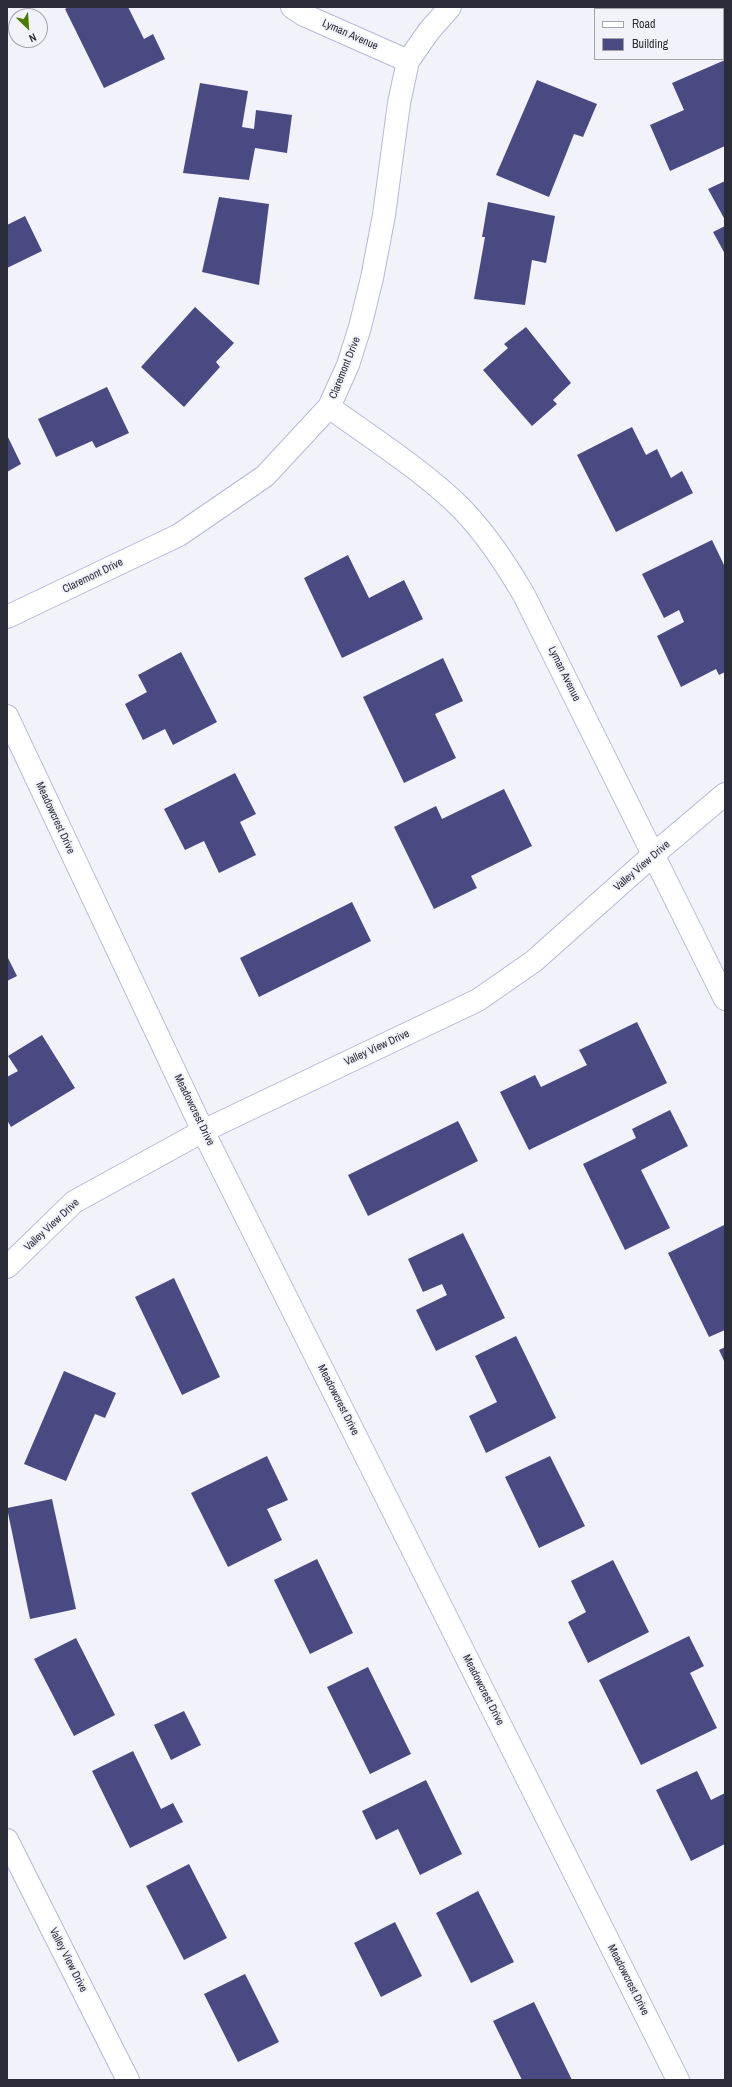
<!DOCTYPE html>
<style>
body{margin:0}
#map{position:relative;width:732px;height:2087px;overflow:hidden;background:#f2f3fa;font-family:"Archivo Narrow",sans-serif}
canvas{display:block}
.frame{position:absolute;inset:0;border:8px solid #2b2c39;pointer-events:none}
.legend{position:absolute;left:594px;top:8px;width:130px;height:52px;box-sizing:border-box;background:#f2f3fa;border:1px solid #a2a3ad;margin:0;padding:5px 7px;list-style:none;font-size:12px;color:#2b2c39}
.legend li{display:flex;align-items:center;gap:8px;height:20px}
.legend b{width:20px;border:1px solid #a2a3ad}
.north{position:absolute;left:8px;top:8px;width:40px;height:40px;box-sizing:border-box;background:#f2f3fa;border:1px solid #a2a3ad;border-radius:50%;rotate:155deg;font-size:11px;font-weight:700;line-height:16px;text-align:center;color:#2b2c39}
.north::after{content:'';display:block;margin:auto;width:14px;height:18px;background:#4c7b02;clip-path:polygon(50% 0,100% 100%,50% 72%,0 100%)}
</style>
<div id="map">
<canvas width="732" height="2087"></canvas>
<div class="frame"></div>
<ul class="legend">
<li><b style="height:5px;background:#fff"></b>Road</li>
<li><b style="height:11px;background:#494a81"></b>Building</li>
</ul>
<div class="north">N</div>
</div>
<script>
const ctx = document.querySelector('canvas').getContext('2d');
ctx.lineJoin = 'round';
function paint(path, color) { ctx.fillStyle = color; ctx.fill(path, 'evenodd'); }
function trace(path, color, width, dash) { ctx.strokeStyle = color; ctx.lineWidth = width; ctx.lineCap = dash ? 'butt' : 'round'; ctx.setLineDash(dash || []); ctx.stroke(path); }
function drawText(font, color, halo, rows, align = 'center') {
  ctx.font = font + ' "Archivo Narrow",sans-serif'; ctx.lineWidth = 4; ctx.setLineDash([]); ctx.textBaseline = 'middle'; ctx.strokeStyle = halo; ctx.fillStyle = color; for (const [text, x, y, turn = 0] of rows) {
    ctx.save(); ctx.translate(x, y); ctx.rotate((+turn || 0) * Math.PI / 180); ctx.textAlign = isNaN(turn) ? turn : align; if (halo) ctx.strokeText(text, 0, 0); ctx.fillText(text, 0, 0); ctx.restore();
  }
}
const building = new Path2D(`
 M69 7H128L144 39 153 34 165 59 104 88 65 9Z
 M668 7H725V18L723 19V9H669Z
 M725 60V146L670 171 650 125 684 110 672 83Z
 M537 80 597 104 583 137 574 134 549 197 496 175Z
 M200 83 248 91 242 127 254 129 256 110 292 115 287 153 255 148 249 180 183 173Z
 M725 181V220L708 189Z
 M219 197 269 204 259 285 202 272Z
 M488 202 555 216 546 263 532 260 525 305 474 299 485 237H482Z
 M25 216 42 251 7 268V225Z
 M725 226V254L713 232Z
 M195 307 234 343 216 362 220 367 184 407 141 367Z
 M526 327 571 383 553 400 557 404 532 426 483 370 508 348 504 344Z
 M107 387 129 433 96 448 92 441 56 457 38 419Z
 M632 427 646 455 657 449 671 478 682 471 693 493 616 532 577 455Z
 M7 435 21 464 7 472Z
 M712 540 725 567V672L719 675 716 669 681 687 657 636 684 622 679 610 664 618 642 574Z
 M348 555 369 598 404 580 423 619 342 658 304 578Z
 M181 652 217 722 173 745 165 729 143 740 125 704 147 692 138 675Z
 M443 658 463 701 435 714 456 758 404 783 363 697Z
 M235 773 256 814 240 822 256 855 219 873 204 841 185 850 164 809Z
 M504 789 532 846 471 876 477 888 434 909 394 827 436 806 442 819Z
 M352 902 371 941 259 997 240 958Z
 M7 956 17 976 7 981Z
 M637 1022 667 1083 529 1150 500 1092 535 1075 541 1087 587 1065 579 1050Z
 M42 1035 75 1088 11 1127 7 1120V1077L18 1071 8 1056Z
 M670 1110 688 1146 641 1170 670 1228 625 1250 583 1164 636 1138 632 1129Z
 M458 1121 478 1161 368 1216 348 1175Z
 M724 1225 725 1330 709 1337 668 1253Z
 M463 1233 505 1318 436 1351 416 1310 447 1295 442 1284 423 1292 408 1259Z
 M174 1278 220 1377 182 1395 135 1297Z
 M516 1336 556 1418 486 1453 469 1416 497 1402 475 1356Z
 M725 1347V1363L719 1350Z
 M64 1371 116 1393 105 1418 95 1414 66 1481 24 1464Z
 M267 1456 288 1500 267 1509 282 1540 228 1567 191 1493Z
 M550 1456 585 1526 539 1548 505 1477Z
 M52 1499 76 1609 30 1619 7 1508Z
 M317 1559 353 1633 310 1654 274 1580Z
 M613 1560 649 1632 588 1663 568 1622 586 1612 571 1581Z
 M689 1636 704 1666 690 1673 717 1728 641 1765 599 1680Z
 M76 1638 115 1715 74 1736 34 1659Z
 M368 1667 411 1754 370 1774 327 1687Z
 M184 1711 201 1745 171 1760 154 1725Z
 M133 1751 161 1809 173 1803 183 1822 130 1848 92 1771Z
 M697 1771 711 1800 725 1793V1844L691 1861 656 1790Z
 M426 1780 462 1854 420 1875 398 1829 376 1840 362 1811Z
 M189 1864 227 1938 184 1960 146 1886Z
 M478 1891 514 1962 471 1983 436 1913Z
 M395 1922 422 1976 381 1997 354 1943Z
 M245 1974 279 2042 238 2062 204 1994Z
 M534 2002 572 2080H522L493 2021Z`);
const minor = new Path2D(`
 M292 7 304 15 408 61
 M329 407C372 438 425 472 462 509 487 535 506 564 524 595L725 999
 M7 617 179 535 265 476 329 407 348 365 360 327 372 278 384 215 399 103 408 61 429 31 450 7
 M7 716 203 1131 678 2080
 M7 1267 74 1202 203 1131 478 1000 534 961 653 855 725 794
 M7 1840 128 2080`);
const streetNames = [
 ["Lyman Avenue",350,35,24],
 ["Claremont Drive",345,368,-68],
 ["Claremont Drive",93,576,-26],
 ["Lyman Avenue",564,674,64],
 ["Meadowcrest Drive",55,818,65],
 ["Valley View Drive",642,866,-41],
 ["Valley View Drive",377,1048,-25],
 ["Meadowcrest Drive",194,1110,64],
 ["Valley View Drive",52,1225,-43],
 ["Meadowcrest Drive",338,1400,63],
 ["Meadowcrest Drive",483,1690,63],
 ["Valley View Drive",68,1960,63],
 ["Meadowcrest Drive",628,1980,63]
];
paint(building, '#494a81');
trace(minor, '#b5b8d9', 24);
trace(minor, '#fff', 22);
drawText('11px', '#2b2c39', '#f2f3fa', streetNames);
</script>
